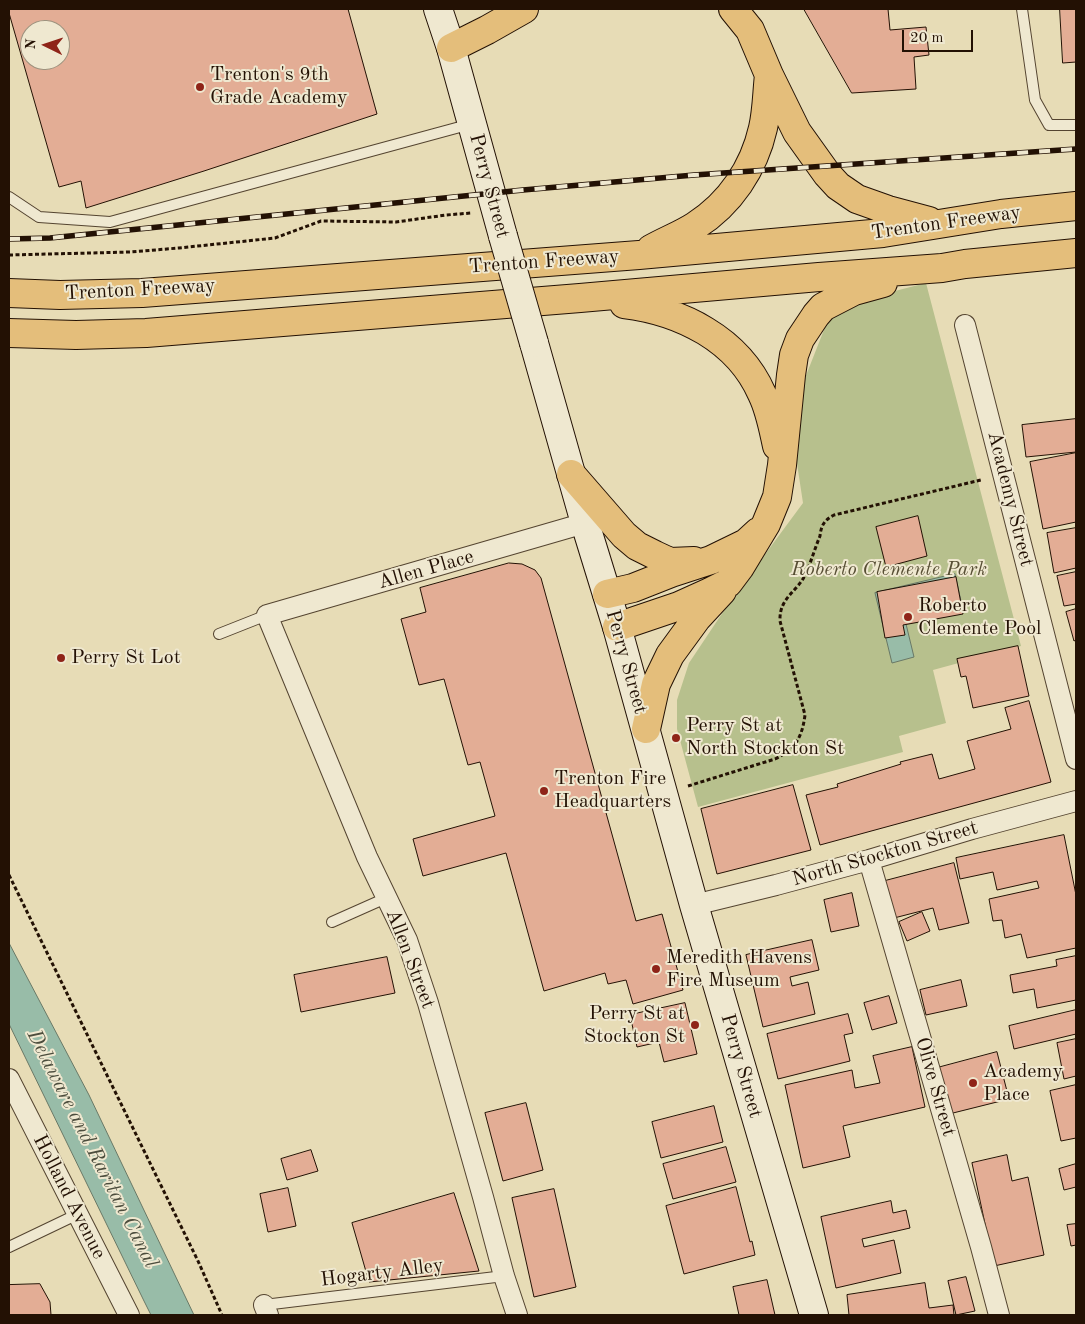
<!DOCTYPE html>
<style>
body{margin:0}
#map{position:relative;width:1085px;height:1324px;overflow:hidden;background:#e7dcb6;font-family:"Old Standard TT",serif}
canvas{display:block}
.frame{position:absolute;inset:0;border:10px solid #231104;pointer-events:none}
.north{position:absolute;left:20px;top:20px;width:50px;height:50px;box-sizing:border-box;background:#efe8d0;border:1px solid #9d927e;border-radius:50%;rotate:274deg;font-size:14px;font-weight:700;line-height:20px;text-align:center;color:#231104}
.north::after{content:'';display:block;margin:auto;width:18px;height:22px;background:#8f2418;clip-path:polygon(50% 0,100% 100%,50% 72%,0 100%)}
.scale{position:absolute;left:902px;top:30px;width:71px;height:22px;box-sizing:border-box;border:2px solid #231104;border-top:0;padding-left:6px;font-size:15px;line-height:18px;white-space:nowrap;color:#231104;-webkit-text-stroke:4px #efe8d0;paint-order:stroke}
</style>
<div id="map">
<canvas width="1085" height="1324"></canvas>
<div class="frame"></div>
<div class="north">N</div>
<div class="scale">20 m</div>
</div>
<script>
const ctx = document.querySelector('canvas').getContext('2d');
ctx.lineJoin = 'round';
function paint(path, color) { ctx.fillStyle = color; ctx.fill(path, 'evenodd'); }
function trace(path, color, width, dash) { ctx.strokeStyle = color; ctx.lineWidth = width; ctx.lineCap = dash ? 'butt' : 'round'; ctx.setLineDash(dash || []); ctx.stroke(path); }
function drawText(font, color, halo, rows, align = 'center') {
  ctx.font = font + ' "Old Standard TT",serif'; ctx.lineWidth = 4; ctx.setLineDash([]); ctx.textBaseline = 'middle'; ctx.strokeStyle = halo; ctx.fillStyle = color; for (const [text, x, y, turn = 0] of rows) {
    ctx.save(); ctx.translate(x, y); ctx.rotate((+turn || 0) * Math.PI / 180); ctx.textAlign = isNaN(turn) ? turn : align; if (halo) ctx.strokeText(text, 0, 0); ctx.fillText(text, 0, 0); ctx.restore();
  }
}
const green = new Path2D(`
 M926 283 1021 646 933 670 946 723 899 736 903 752 698 807 677 729V700L689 663 729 603 803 503 796 457 805 378 833 307Z`);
const water = new Path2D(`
 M955 574 963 610 906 624 914 657 892 663 875 593Z
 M9 943 89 1095 194 1315H151L144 1301 9 1024Z`);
const building = new Path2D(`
 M9 9H348L377 114 204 171 86 208 81 181 59 187 9 13ZM30 30H60V60H30Z
 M804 9H888L890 30 926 27 929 55 914 57 916 89 852 93Z
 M1060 9H1076V62L1063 63Z
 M1076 419V452L1026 457 1022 425Z
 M1076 453V522L1043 529 1030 462Z
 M918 516 927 556 886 567 876 527Z
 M1076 528V568L1054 573 1047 533Z
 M509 563 522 564 535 570 541 578 636 921 662 914 683 990 633 1004 626 980 608 984 605 973 544 991 506 853 423 876 413 839 495 816 480 762 468 765 444 679 419 685 401 619 426 612 420 588Z
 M1076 572V604L1064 606 1057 576Z
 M956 577 963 614 903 625 905 635 885 638 877 592Z
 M1076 609V640L1074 641 1066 612Z
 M1018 646 1029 696 973 708 966 676 961 677 957 659Z
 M1029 701 1051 782 820 845 806 795 838 787 837 784 901 764 900 762 932 754 939 779 975 769 967 741 1011 729 1005 708Z
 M793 785 811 850 717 874 701 809Z
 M1064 835 1076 895V948L1027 958 1021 934 1005 938 1002 920 993 921 989 899 1039 888 1037 881 997 890 993 872 960 879 956 858Z
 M954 863 969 923 939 930 933 908 894 918 885 881Z
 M852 893 859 926 831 932 824 900Z
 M922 912 930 931 907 941 899 922Z
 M812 940 819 970 790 977 792 986 808 982 815 1014 763 1027 746 955Z
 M1076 956V1000L1037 1008 1034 989 1013 993 1010 975 1057 966 1056 960Z
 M387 957 395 993 301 1012 294 975Z
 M961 980 967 1006 926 1015 920 990Z
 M889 996 897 1023 872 1030 864 1003Z
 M685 1003 697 1054 664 1062 659 1042 637 1047 630 1015Z
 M1076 1010V1034L1014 1049 1009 1026Z
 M848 1014 853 1033 844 1035 850 1061 778 1079 767 1034Z
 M1076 1039V1076L1064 1079 1057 1043Z
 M912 1047 925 1107 843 1126 850 1157 803 1168 785 1085 852 1070 855 1088 880 1083 873 1056Z
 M997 1052 1009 1099 949 1114 937 1068Z
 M1076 1085V1138L1061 1141 1050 1091Z
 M526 1103 543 1170 503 1181 485 1113Z
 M714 1106 723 1142 661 1158 652 1122Z
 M726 1147 736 1182 673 1199 663 1164Z
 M311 1150 318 1171 287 1180 281 1159Z
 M1007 1155 1012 1181 1028 1177 1044 1255 994 1266 972 1163Z
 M1076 1164V1187L1064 1190 1059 1169Z
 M736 1187 750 1242 752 1241 755 1255 684 1274 666 1206Z
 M288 1188 296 1226 268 1232 260 1194Z
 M554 1189 576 1287 534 1297 512 1198Z
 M454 1193 479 1271 369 1282 352 1223Z
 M891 1201 893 1213 906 1210 910 1228 862 1239 864 1247 894 1240 901 1273 836 1288 821 1217Z
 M1076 1224V1245L1071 1246 1067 1225Z
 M966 1277 975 1311 956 1315 948 1281Z
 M767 1280 775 1315H739L733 1287Z
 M925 1283 929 1308 953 1305 954 1315H849L847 1295Z
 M40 1284 50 1302 51 1315H9V1285Z`);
const path = new Path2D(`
 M9 255 130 252 179 248 275 238 321 221 396 222 446 215 471 213
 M688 786 775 759C795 749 802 738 805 715L780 621C779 597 798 592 806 573 811 562 815 548 820 536 821 526 824 520 834 515L981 480
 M9 875 198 1261 222 1315`);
const lane = new Path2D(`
 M1022 9 1035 100 1049 125H1076
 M9 197 39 217 110 222 471 124
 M219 634 267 615
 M332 922 386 898
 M9 1247 78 1214
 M264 1305 504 1276`);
const street = new Path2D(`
 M965 325 1076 759
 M869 860 981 1247 999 1315
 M694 905 776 885 869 860 972 829 1076 801
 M9 1079 129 1315
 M264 1305 268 1315
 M517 1315 504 1276 483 1197 428 1003 407 940 367 857 267 615 585 523`);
const secondary = new Path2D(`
 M438 9 451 48 503 236
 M534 343 585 523 617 627 694 905 814 1315`);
const highway = new Path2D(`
 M733 9 750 30 769 75 797 132 827 174 838 186 857 199 888 210 929 221
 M451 48 487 30 524 9
 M651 249C665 241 681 235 695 226 730 204 754 168 763 128 767 111 767 92 769 75
 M9 293 60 295 142 293 639 255 883 233 1001 214 1076 206
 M624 304C681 311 738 339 762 394 770 410 773 428 777 446
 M9 333 76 335 146 333 580 298 819 277 942 268 965 264 1076 253
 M571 474 624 535 637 546 655 555 670 562 694 561
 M607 594 633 588 671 573 711 560 746 543 758 532
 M617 627 679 606 710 592 728 583 740 567 766 524 777 497 782 465 791 375 794 355 800 339 816 315 823 307 854 291 883 283
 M646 729 656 684 670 655 697 618 722 591`);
const rail = new Path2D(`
 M9 239 50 238 523 190 694 175 1076 149`);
const secondaryBridge = new Path2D(`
 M503 236 534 343`);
const markers = [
 [200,87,5,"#8f2418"],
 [908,617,5,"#8f2418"],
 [61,658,5,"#8f2418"],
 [676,738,5,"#8f2418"],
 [544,791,5,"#8f2418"],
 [656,969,5,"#8f2418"],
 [695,1025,5,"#8f2418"],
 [973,1083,5,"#8f2418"]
];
const poiNames = [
 ["Trenton's 9th",210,75],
 ["Grade Academy",210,98],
 ["Roberto",918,606],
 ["Clemente Pool",918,629],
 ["Perry St Lot",71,658],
 ["Perry St at",686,726],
 ["North Stockton St",686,749],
 ["Trenton Fire",554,779],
 ["Headquarters",554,802],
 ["Meredith Havens",666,958],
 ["Fire Museum",666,981],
 ["Perry St at",685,1014,"right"],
 ["Stockton St",685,1037,"right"],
 ["Academy",983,1072],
 ["Place",983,1095]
];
const streetNames = [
 ["Perry Street",489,186,75],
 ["Trenton Freeway",946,223,-8],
 ["Trenton Freeway",544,262,-4],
 ["Trenton Freeway",140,290,-3],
 ["Academy Street",1010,499,76],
 ["Allen Place",426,570,-16],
 ["Perry Street",626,662,74],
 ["North Stockton Street",885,854,-16],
 ["Allen Street",410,959,69],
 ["Perry Street",741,1066,74],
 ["Olive Street",935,1087,74],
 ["Holland Avenue",69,1197,63],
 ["Hogarty Alley",382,1273,-7]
];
const parkNames = [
 ["Roberto Clemente Park",889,570]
];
const waterNames = [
 ["Delaware and Raritan Canal",92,1149,63]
];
paint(green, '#b7c08d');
paint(water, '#98bca8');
trace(water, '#697866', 1);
paint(building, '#e3ad95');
trace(building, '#231104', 1);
trace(lane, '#544430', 12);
trace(street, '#544430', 22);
trace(secondary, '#231104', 30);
trace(highway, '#231104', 30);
trace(path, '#231104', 3, [4, 2.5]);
trace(lane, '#efe8d0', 10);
trace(street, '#efe8d0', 20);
trace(secondary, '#efe8d0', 28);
trace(highway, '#e4be7b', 28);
trace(rail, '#231104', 5.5);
trace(rail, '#efe8d0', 4, [11]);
trace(secondaryBridge, '#231104', 30, []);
trace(secondaryBridge, '#efe8d0', 28);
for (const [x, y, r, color] of markers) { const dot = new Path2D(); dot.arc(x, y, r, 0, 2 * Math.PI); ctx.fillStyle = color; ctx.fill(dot); trace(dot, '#efe8d0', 2); }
drawText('20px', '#231104', '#efe8d0', poiNames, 'left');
drawText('20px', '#231104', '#efe8d0', streetNames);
drawText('italic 20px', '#574e34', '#efe8d0', parkNames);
drawText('italic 21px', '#4c4d3d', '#efe8d0', waterNames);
</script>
